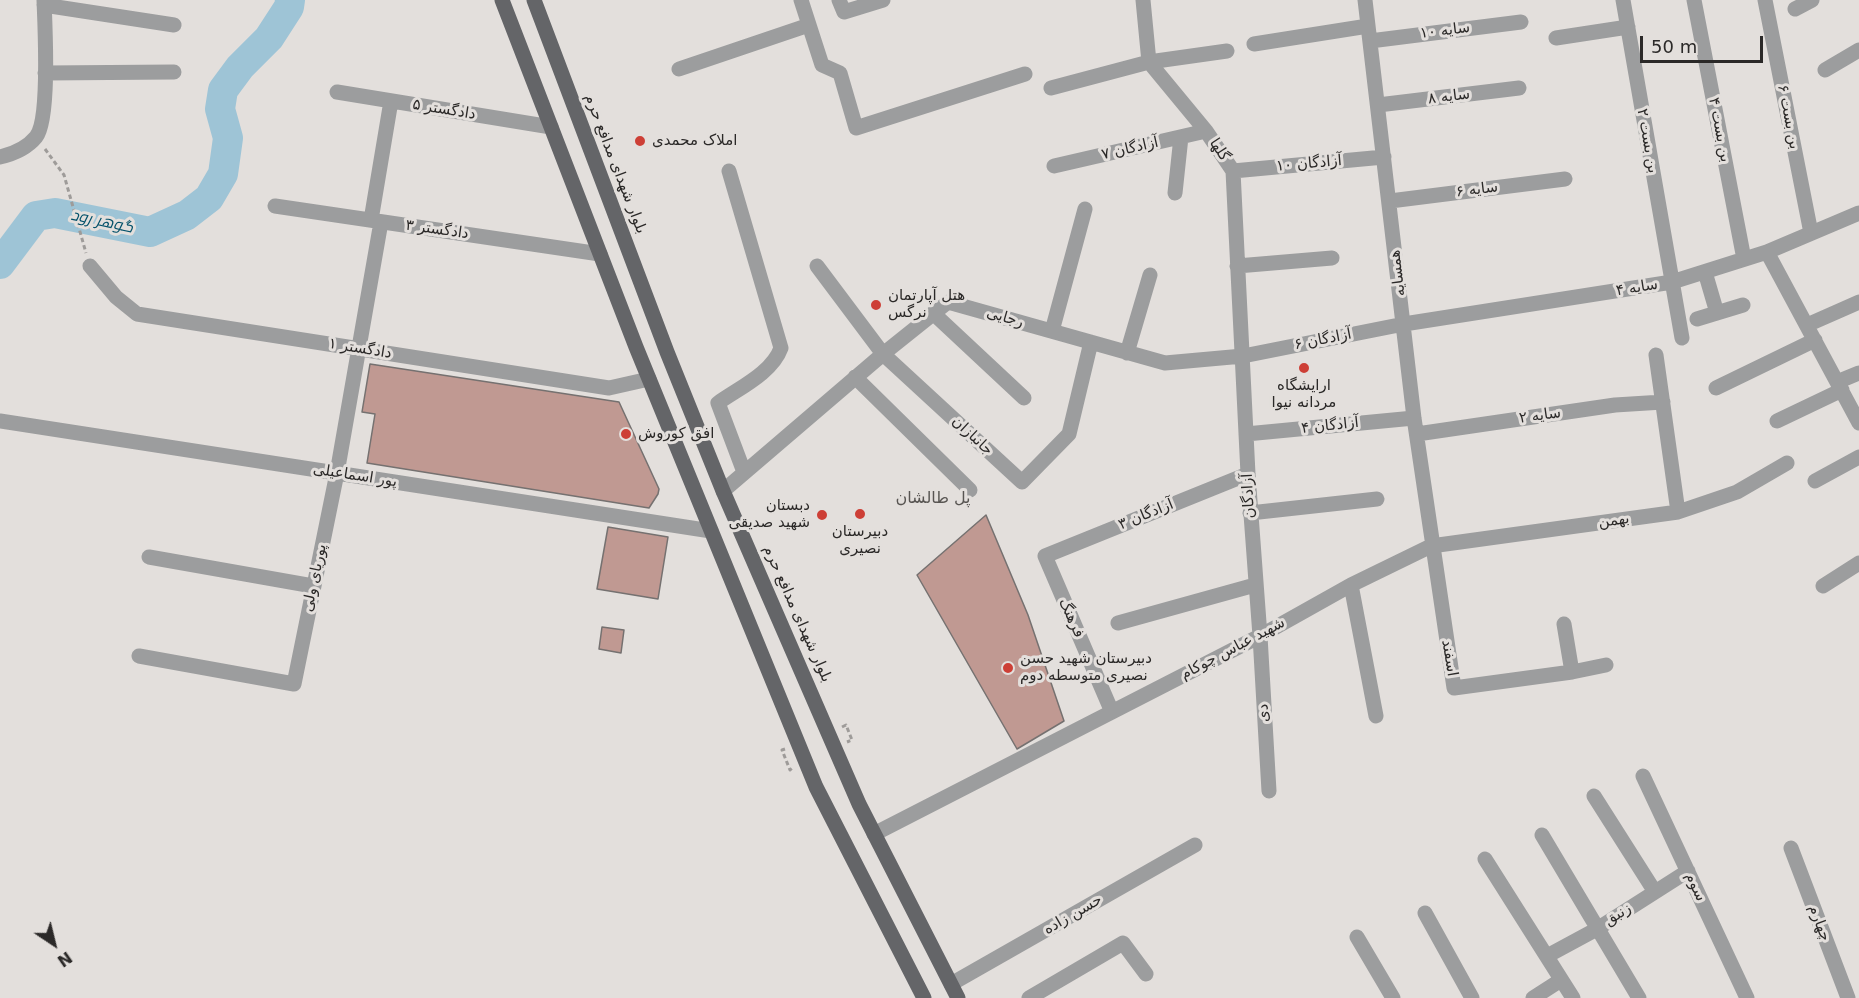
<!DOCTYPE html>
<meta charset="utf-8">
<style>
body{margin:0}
#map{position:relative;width:1859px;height:998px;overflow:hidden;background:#e3dfdc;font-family:"DejaVu Sans",sans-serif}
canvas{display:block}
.north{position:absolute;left:24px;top:914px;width:60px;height:60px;-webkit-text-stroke:4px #e3dfdc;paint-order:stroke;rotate:145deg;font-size:16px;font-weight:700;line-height:24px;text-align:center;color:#2b2928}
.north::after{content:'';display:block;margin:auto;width:21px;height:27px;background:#2b2928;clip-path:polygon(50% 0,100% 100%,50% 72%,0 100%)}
.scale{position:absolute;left:1640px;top:36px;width:123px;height:27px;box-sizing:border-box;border:3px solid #2b2928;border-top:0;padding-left:8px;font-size:18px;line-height:21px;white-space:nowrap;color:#2b2928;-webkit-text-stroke:4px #e3dfdc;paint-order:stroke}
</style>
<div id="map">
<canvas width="1859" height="998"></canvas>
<div class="north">N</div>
<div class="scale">50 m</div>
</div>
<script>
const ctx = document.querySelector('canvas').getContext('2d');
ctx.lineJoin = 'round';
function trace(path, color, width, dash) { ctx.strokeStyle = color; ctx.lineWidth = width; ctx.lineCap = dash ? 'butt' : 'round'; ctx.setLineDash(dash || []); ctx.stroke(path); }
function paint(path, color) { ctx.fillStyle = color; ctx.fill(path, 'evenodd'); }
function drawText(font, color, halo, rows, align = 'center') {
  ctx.font = font + ' "DejaVu Sans",Cairo,sans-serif'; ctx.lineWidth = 6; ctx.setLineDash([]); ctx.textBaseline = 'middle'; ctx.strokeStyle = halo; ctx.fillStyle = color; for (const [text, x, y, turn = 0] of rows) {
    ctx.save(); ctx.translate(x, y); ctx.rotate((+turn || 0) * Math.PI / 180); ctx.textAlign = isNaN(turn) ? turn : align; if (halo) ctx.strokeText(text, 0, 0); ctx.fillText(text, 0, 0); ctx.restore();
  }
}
const river = new Path2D(`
 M0 264 36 216 55 213 150 232 187 215 209 198 223 174 228 138 220 109 223 90 240 67 269 38 289 7 290 0`);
const building = new Path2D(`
 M370 364 619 402 659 489 658 494 649 508 367 463 375 414 362 412Z
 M986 515 1028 615 1064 721 1017 749 917 575Z
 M608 527 668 537 658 599 597 589Z
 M602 627 624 630 621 653 599 649Z`);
const path = new Path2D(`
 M45 149 64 175 86 253
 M842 727 846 725 852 740 847 742
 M785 749 782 750 790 770 792 768`);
const minor = new Path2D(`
 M801 0 822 65 840 73 856 128 1025 74
 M839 0 844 12 883 0
 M1143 0 1149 62 1206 131 1233 171 1248 474 1260 636 1269 791
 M1365 0 1414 418 1454 688 1572 672 1606 665
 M1623 0 1682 338
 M1694 0 1744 259
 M1765 0 1811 233
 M44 5 174 25
 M1795 9 1812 0
 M1556 38 1628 27
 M1370 41 1521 22
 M1254 44 1368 26
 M679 69 809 25
 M1825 70 1859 50
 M45 73 174 72
 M1051 88 1149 62 1227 51
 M337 92 551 127
 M1378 105 1519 88
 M0 157C13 154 27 148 36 137 50 120 45 26 44 0
 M1054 166 1206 131
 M729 171 781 348C772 373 739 388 718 403L744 472
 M1233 171 1384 157
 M1175 193 1181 137
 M1390 201 1565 179
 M275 206 600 254
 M371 220 391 101
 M1767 252 1859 423
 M90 266 116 297 137 314 609 388 649 379
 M817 266 883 354 1022 482 1069 434 1091 342
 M1237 266 1332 258
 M1705 272 1717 313
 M933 313 1024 398
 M1697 319 1743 305
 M1807 325 1859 302
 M1052 331 1085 209
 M1127 353 1150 275
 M1656 355 1678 512
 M855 377 970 490
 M1837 382 1859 373
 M1716 388 1815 340
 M0 421 711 531
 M1777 421 1842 390
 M1246 434 1414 418
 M1417 434 1615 405 1663 402
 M1815 481 1859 457
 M723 491 883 354 948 302 1165 363 1243 356 1404 324 1672 282 1767 252 1859 213
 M1250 513 1377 499
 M149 557 313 586
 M1351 585 1376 716
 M1823 586 1859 563
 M1118 623 1255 585
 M1564 624 1572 672
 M139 656 294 684 337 473 381 222
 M1112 712 1045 556 1248 474
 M1643 776 1747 998
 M1594 796 1655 892
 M874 834 1260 636 1351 585 1431 546 1678 512 1737 492 1787 463
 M1542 835 1639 998
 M1791 848 1848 998
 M1485 859 1573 998
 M1425 913 1472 998
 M1357 937 1393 998
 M1547 956 1597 929 1688 871
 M951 984 1195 845
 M1029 998 1123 943 1146 974
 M1533 998 1561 980`);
const major = new Path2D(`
 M502 0 636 347 816 787 924 998
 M534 0 667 352 723 491 859 804 958 998`);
const markers = [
 [640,141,6,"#cd3f36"],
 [876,305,6,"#cd3f36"],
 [1304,368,6,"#cd3f36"],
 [626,434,6,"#cd3f36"],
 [860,514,6,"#cd3f36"],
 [822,515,6,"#cd3f36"],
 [1008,668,6,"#cd3f36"]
];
const streetNames = [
 ["سایه ۱۰",1445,31,-7],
 ["سایه ۸",1449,97,-7],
 ["دادگستر ۵",444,110,9],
 ["بن بست ۶",1788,117,79],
 ["بن بست ۴",1719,130,79],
 ["بن بست ۲",1647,141,80],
 ["آزادگان ۷",1130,149,-13],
 ["گلها",1219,150,57],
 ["بلوار شهدای مدافع حرم",615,164,69],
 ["آزادگان ۱۰",1309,164,-5],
 ["سایه ۶",1477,190,-7],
 ["دادگستر ۳",437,230,8],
 ["همسایه",1398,273,-97],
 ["سایه ۴",1637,288,-9],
 ["رجایی",1005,318,16],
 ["آزادگان ۶",1323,340,-11],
 ["دادگستر ۱",360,349,9],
 ["سایه ۲",1540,416,-8],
 ["آزادگان ۴",1330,426,-6],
 ["جانبازان",972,436,43],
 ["پور اسماعیلی",355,476,9],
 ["آزادگان",1249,496,-93],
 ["آزادگان ۳",1146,515,-22],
 ["بهمن",1614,521,-8],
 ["پوریای ولی",315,578,-78],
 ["بلوار شهدای مدافع حرم",797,614,66],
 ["فرهنگ",1071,618,66],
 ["شهید عباس چوکام",1233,649,-28],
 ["اسفند",1449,658,81],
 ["دی",1264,713,-93],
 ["سوم",1695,887,65],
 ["حسن زاده",1073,915,-30],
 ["زنبق",1618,915,-32],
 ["چهارم",1819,923,69]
];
const poiNames = [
 ["املاک محمدی",652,141],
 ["هتل آپارتمان",888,296],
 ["نرگس",888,313],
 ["ارایشگاه",1304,386,"center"],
 ["مردانه نیوا",1304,403,"center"],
 ["افق کوروش",638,434],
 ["دبستان",810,506,"right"],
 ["شهید صدیقی",810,523,"right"],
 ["دبیرستان",860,532,"center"],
 ["نصیری",860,549,"center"],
 ["دبیرستان شهید حسن",1020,659],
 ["نصیری متوسطه دوم",1020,676]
];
const waterNames = [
 ["گوهر رود",102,222,12]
];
const neighbourhoodNames = [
 ["پل طالشان",933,499]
];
trace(river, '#9ec4d6', 30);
paint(building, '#c09992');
trace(building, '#757170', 1.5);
trace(path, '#9e9b99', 3, [4.5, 3]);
trace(minor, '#9c9d9e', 15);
trace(major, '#646568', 15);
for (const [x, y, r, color] of markers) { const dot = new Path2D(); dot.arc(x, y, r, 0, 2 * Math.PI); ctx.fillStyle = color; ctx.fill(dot); trace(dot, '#e3dfdc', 2); }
drawText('15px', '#2b2928', '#e3dfdc', streetNames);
drawText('15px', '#2b2928', '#e3dfdc', poiNames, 'left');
drawText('italic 16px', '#03516a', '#e3dfdc', waterNames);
drawText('16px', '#585552', '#e3dfdc', neighbourhoodNames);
</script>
